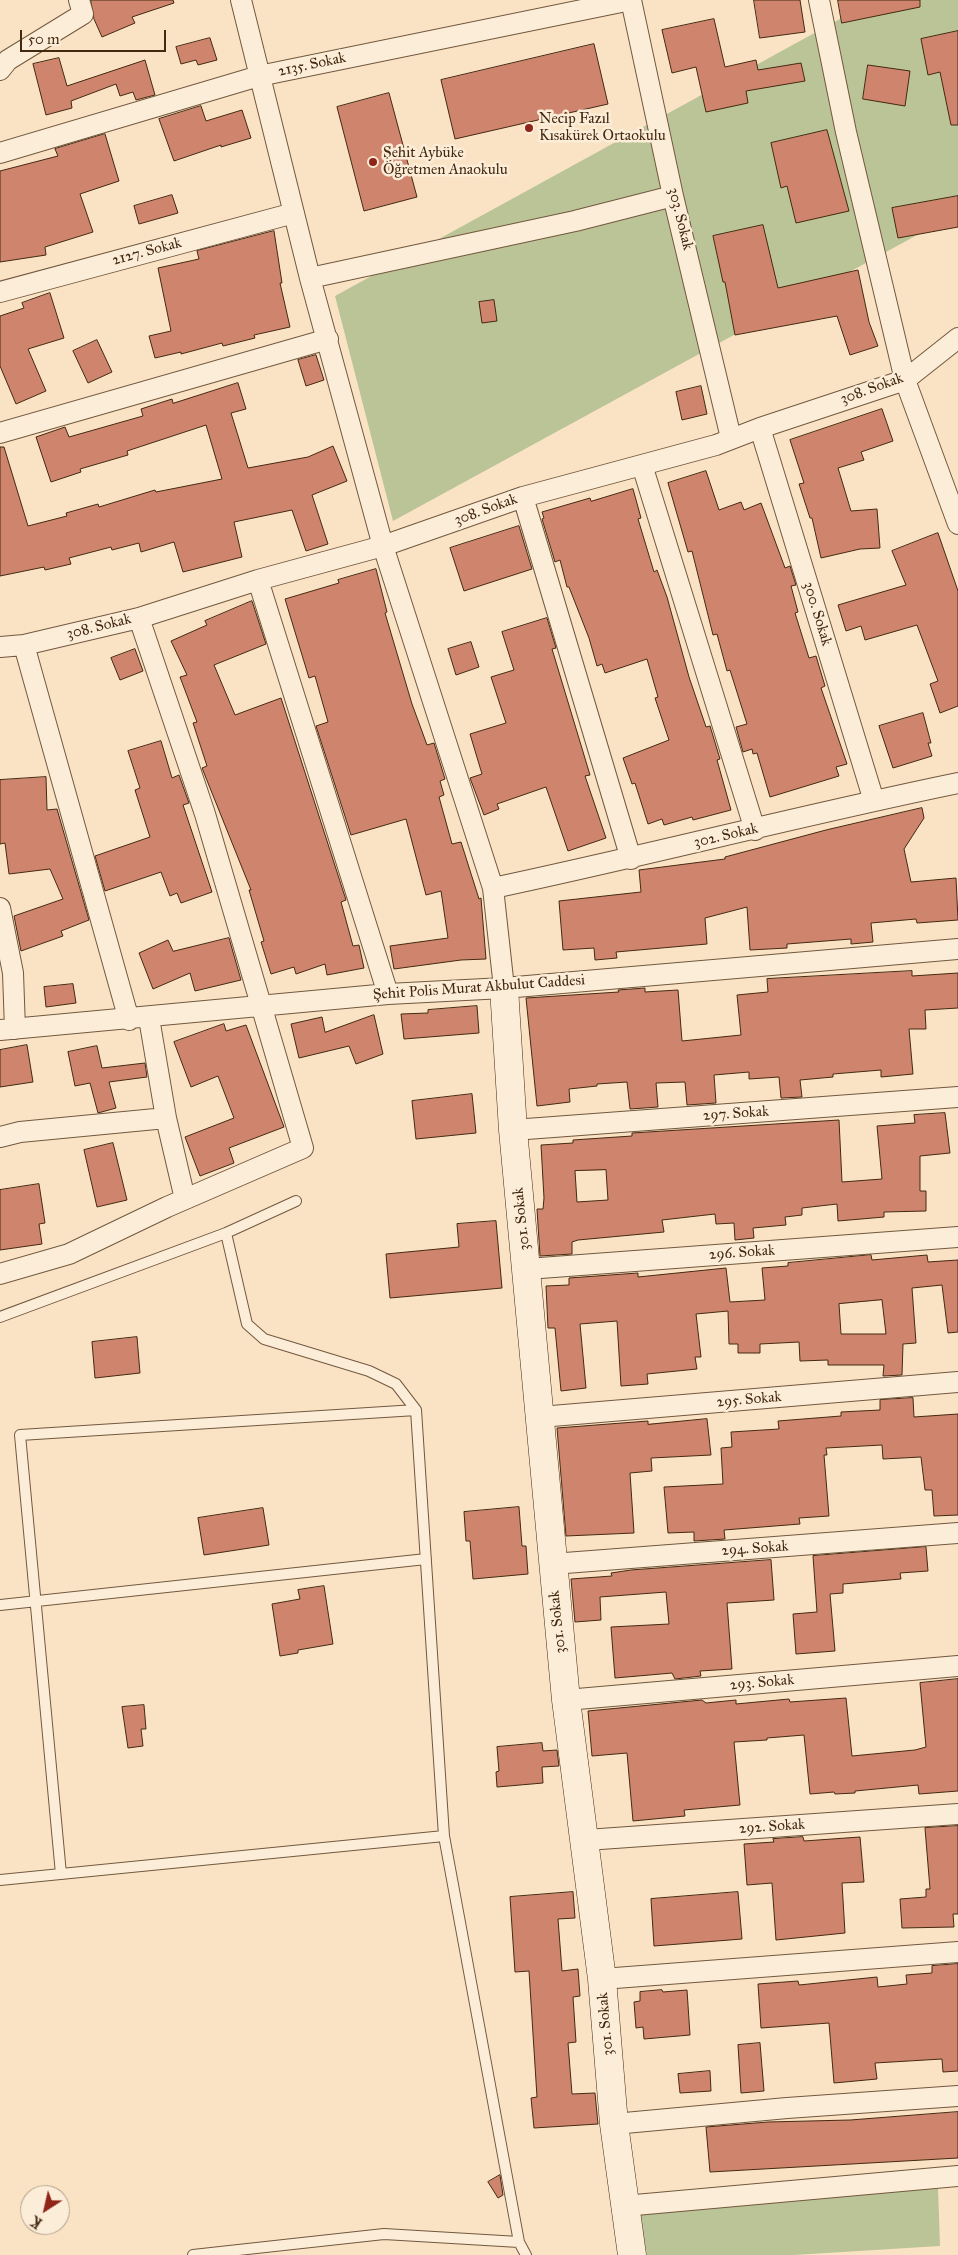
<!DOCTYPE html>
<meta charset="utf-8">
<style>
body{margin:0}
#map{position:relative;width:958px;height:2255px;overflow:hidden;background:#fae3c4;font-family:"IM FELL Great Primer",serif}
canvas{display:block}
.north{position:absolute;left:20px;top:2185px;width:50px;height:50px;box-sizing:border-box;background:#fcedd9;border:1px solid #b29f89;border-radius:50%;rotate:215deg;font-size:14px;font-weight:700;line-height:20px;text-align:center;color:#442911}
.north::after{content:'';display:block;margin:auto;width:18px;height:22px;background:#8f2418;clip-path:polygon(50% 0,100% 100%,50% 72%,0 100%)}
.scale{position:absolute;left:20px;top:30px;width:146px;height:22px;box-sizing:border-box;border:2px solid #442911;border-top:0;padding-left:6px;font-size:15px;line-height:18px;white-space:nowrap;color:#442911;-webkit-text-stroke:4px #fcedd9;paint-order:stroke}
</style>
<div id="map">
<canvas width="958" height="2255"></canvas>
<div class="north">K</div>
<div class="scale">50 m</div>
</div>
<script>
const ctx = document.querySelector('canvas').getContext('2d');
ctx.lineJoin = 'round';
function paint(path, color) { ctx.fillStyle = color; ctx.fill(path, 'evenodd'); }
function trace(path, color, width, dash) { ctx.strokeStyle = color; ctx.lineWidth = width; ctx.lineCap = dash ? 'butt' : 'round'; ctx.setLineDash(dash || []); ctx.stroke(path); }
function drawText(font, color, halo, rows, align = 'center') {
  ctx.font = font + ' "IM FELL Great Primer",serif'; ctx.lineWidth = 5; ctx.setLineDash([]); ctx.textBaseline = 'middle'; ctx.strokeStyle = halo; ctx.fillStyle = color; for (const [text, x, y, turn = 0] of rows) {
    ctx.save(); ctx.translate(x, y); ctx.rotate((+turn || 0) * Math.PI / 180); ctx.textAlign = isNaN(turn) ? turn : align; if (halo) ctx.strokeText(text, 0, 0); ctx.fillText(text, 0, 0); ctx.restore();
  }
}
const green = new Path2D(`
 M896 0H958V223L919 234 393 521 335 296 860 8Z
 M938 2187 940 2246 794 2255H647L639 2213Z`);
const building = new Path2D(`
 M91 0H173L174 3 132 17 135 23 102 37 94 19Z
 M754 0H800L805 32 760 38Z
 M838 0H920V7L842 23Z
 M714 19 725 67 756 60 758 70 801 63 805 81 746 91 748 103 706 112 696 67 672 73 662 30Z
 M958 31V125H951L940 72 928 75 921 39Z
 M210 38 217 60 198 65 196 60 181 64 176 47Z
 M594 44 608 104 455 139 441 80Z
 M59 58 67 86 145 60 155 95 136 100 133 92 120 96 116 84 71 101 72 108 46 115 33 64Z
 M868 65 910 71 905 106 863 99Z
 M389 93 417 197 364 211 337 107Z
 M201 106 206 121 242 110 251 138 221 147V145L174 161 159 119Z
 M827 130 849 211 796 223 787 186 781 188 771 143Z
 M105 134 119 181 80 194 93 232 45 247 46 255 0 262V171L58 156 55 149Z
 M172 195 178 213 139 224 134 206Z
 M958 196V227L898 238 892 208Z
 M763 225 778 288 858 270 869 322 878 346 850 355 837 316 735 335 725 282H723L713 236Z
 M274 231 282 283H280L290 327 254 335 255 338 223 346 222 343 181 354V352L155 358 149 336 171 331 158 268 199 259 197 251Z
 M50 293 64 338 28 349 46 391 16 404 0 366V316L24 308 22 303Z
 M494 300 497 321 482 323 479 302Z
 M97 340 112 372 88 383 73 351Z
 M316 355 324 380 306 386 298 360Z
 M238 383 246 409 231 413 248 468 308 457 333 446 347 481 312 495 328 544 306 551 292 510 234 522 242 557 183 572 174 542 141 552 139 543 112 550 111 547 69 558 71 564 45 570 44 567 0 576V447H4L28 526 67 516 66 513 98 504 99 507 155 490 156 492 222 479 206 425 127 451 128 455 80 469 81 472 51 482 36 437 65 427 69 437 143 416 141 409 172 399 173 403Z
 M701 386 707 414 682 420 676 392Z
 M882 409 893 441 861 452 864 460 838 468 851 511 877 509 880 548 860 549 821 558 812 518H810L799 484 804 483 790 440Z
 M706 471 719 510 741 502 744 510 761 503 785 568 790 566 796 585 791 586 798 612 795 613 809 658 816 656 825 686 821 688 847 764 836 767 839 776 770 797 757 753 753 754 752 749 743 752 736 727 747 724 730 670 727 671 717 634 713 635 692 551 688 552 668 483Z
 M633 489 641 518 638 519 654 572 657 570 667 597 689 677 706 727 710 726 720 759 717 760 731 810 693 820 692 817 664 825 662 819 648 824 635 783 632 784 623 758 669 740 655 698 658 697 647 659 605 673 602 664 597 666 589 638 569 587H567L560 560 555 562 542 519 544 518 542 512 590 498 591 501Z
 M519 526 532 569 464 591 450 548Z
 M938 533 958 591V706L940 713 930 684 938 681 917 625 865 640 861 626 846 631 838 605 906 585 892 551Z
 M376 569 387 612 385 613 412 704 427 745 434 743 445 779 440 781 444 795 439 797 452 844 461 842 479 899 481 898 486 959 461 960 394 969 390 946 448 938 441 891 426 895 406 819 351 835 316 726 328 722 315 676 309 678 285 599 339 583 338 580Z
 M252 601 266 644 214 665 235 715 281 698 346 900 341 902 353 946 359 945 364 968 327 975 325 964 296 974 294 967 271 974 261 942 264 941 249 890H251L202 768 207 766 193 723 197 722 180 677 187 675 171 641 207 625 205 621Z
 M547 618 556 648 552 649 590 775 585 776 606 838 568 851 546 787 497 804 499 809 484 815 470 778 482 774 470 734 506 723 491 677 514 670 502 632Z
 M471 642 479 667 456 675 448 649Z
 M135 649 143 671 120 680 111 658Z
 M923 713 931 743H928L932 756 893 768 879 726Z
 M161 741 172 778 179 775 189 803 183 805 212 892 181 903 177 893 170 896 161 872 105 891 95 856 150 837 135 790 140 788 128 751Z
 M46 777 47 810 57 809 89 920 61 931 63 936 21 951 14 916 63 899 50 869 9 874 5 843 0 844V780Z
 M922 808 924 818 904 849 911 882 956 878 958 920 917 923 916 919 871 923 873 942 851 944V939L787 944V948L750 950 747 907 705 918 707 944 616 952 617 958 595 960 594 948 563 950 559 901 641 892 639 870 725 859V857L826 830Z
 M229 938 241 980 195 991 190 973 153 989 139 953 168 940 173 951Z
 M912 971V976L958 973V1008L925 1010 926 1029H909L913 1074 881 1077V1070L833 1074V1077L800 1080 802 1097 781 1098 779 1077 749 1079V1072L714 1075 716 1103 687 1105 685 1082 656 1083 658 1107 630 1109 627 1082 597 1084V1086L569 1089 570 1102 537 1106 526 998 619 992 618 990 645 988V992L678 990 682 1041 741 1035 737 995 768 992 767 979Z
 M73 984 76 1003 46 1007 44 987Z
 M477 1006 479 1033 404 1039 401 1014 428 1013V1010Z
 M374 1015 383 1054 356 1064 349 1046 299 1058 291 1024 322 1017 325 1032Z
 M224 1024 226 1031 246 1025 284 1127 229 1148 234 1163 200 1176 185 1137 234 1118 218 1076 191 1087 174 1042Z
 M27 1045 33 1082 0 1087V1050Z
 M97 1046 102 1068 145 1063 147 1077 109 1082 116 1108 98 1113 90 1083 75 1086 68 1052Z
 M472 1094 476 1133 416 1139 412 1101Z
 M945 1113 950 1153 920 1156V1191H926V1211L884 1212V1217L838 1221 837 1204 802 1208V1215L785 1217 786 1225 753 1228 754 1238 735 1240 734 1223 716 1224 715 1214 662 1220 664 1232 578 1240 572 1242V1254L540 1256 537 1209H543L544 1198 541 1145 573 1143V1140L632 1136V1133L839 1120 842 1182 882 1179 877 1126 915 1123 914 1115ZM606 1170 608 1200 577 1202 575 1171Z
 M113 1143 127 1200 97 1207 84 1150Z
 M39 1184 45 1223 39 1224 42 1244 0 1250V1190Z
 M496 1221 502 1288 390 1298 386 1254 459 1247 457 1224Z
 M871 1255 872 1260 927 1255 928 1262 958 1260V1332L948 1333 942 1285 912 1288 916 1343 903 1344 902 1375 883 1376 884 1365H828V1360L800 1361 799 1342 760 1344V1353H738V1344H729L728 1311 696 1314 701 1357H695L697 1369 647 1374 648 1384 621 1386 617 1321 580 1324 586 1388 561 1391 555 1328H548L546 1286 569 1285V1278L638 1273V1277L726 1268 730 1302 765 1300 762 1268 788 1266V1263ZM882 1300 886 1334H841L839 1304Z
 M137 1337 140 1373 95 1378 92 1342Z
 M913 1398 914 1417 958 1414V1515L934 1516 932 1490H925L921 1457 883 1459 882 1445 826 1448 827 1455H824L829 1516 799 1518 800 1524 724 1530 725 1539 694 1541V1532L668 1533 664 1487 723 1484 721 1448 732 1447 731 1432 779 1429 778 1421 841 1416V1412L880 1410V1400Z
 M707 1419 711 1455 651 1458 652 1471 630 1473 634 1533 566 1536 557 1428 648 1421V1424Z
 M519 1507 522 1546H526L528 1574 473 1579 470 1541H466L464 1512Z
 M263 1508 269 1545 204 1555 198 1518Z
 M926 1547 928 1571 900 1573 901 1579 843 1584V1593L830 1594 835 1651 796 1654 793 1614 817 1612 813 1556Z
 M771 1560 774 1600 727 1603 732 1669 700 1671 701 1676 675 1679 672 1673 615 1678 611 1627 669 1624 666 1592 600 1597 601 1620 575 1622 571 1579 612 1576 611 1573 631 1570Z
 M324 1586 333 1644 298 1650V1653L280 1656 272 1604 300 1599 298 1590Z
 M958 1679V1791L919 1794 918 1785 855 1791V1793L835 1794 834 1792 810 1794 804 1735 767 1738V1740L734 1742 740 1805 684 1810 685 1816 633 1821 627 1753 592 1756 588 1711 702 1700 706 1703 736 1700V1704L789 1699 790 1702 846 1698 852 1756 915 1750 926 1747 920 1683Z
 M144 1705 146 1729H141L143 1746 128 1748 122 1707Z
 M542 1743 543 1751 557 1750 559 1766 542 1767 543 1783 497 1787 496 1772 499 1771 497 1747Z
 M958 1826V1914H953L954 1927 902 1928 900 1899 926 1897V1889H930L925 1828Z
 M803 1837 804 1841 860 1837 864 1882 842 1883 845 1933 776 1940 772 1883 747 1885 744 1844 774 1842 773 1839Z
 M573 1892 575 1918 558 1919 562 1971 578 1969 580 1996 573 1997 576 2042 568 2043 572 2094 595 2093 598 2124 534 2128 531 2098 537 2097 529 1971 515 1972 510 1897Z
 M738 1892 742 1939 654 1946 651 1899Z
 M958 1964V2071L943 2072 942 2059 875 2063 877 2079 834 2083 829 2023 761 2028 758 1984 798 1981 799 1985 877 1977 878 1987 907 1984 906 1975 932 1973V1966Z
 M662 1990 663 1992 687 1990 690 2035 644 2039 643 2027 636 2028 634 2002 640 2001V1992Z
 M760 2043 764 2091 741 2093 738 2045Z
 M710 2071 711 2091 680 2093 678 2074Z
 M958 2112V2158L710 2172 706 2127 768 2122 850 2120Z
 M500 2175 503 2195 498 2198 488 2182Z`);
const lane = new Path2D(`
 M226 1233 247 1324 264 1339 369 1371 396 1384 416 1410 444 1836 519 2242
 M0 1317 226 1233 296 1201
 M0 1605 426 1559
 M61 1874 20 1435 416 1410
 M0 1880 444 1836
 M193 2255 384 2234 519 2242 526 2255`);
const street = new Path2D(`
 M241 0 310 278 383 546 493 888 504 988
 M819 0 846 132 905 380 958 524
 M0 70 8 60 83 14 79 0
 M0 153 259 76 631 0 673 196 731 438
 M310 278 575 221 673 196
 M0 292 294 213
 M760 428 874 801
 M0 433 328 339
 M642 465 755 830
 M523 497 631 859
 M258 580 388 994
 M24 645 129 1020
 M0 647 24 645 139 618 258 580 383 546 523 497 716 445 760 428 905 380 958 338
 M493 888C649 855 802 815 958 783
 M0 908 13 973 15 1029
 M149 1018 166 1118
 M0 1030 388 994 504 988 958 949
 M513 1130 958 1097
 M0 1137 20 1132 166 1118 185 1199
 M527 1269 958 1237
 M0 1274 69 1254 167 1207 303 1148 205 814 139 618
 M540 1417 958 1382
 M552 1564 958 1533
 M566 1700 958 1666
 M586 1840 958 1814
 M602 1979 958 1952
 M614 2124 787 2108 958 2096
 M624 2206 958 2176`);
const secondary = new Path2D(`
 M504 988 513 1130 566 1700 602 1979 614 2124 632 2255`);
const markers = [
 [529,128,5,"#8f2418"],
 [373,162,5,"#8f2418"]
];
const streetNames = [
 ["2135. Sokak",312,65,-12],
 ["303. Sokak",680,219,76],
 ["2127. Sokak",147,252,-15],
 ["308. Sokak",872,389,-20],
 ["308. Sokak",486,510,-20],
 ["300. Sokak",817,614,73],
 ["308. Sokak",99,627,-14],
 ["302. Sokak",726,836,-13],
 ["Şehit Polis Murat Akbulut Caddesi",479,988,-4],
 ["297. Sokak",736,1114,-4],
 ["301. Sokak",522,1219,-96],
 ["296. Sokak",742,1253,-4],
 ["295. Sokak",749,1400,-5],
 ["294. Sokak",755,1549,-4],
 ["301. Sokak",558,1622,-96],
 ["293. Sokak",762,1683,-5],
 ["292. Sokak",772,1827,-4],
 ["301. Sokak",606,2024,-95]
];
const poiNames = [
 ["Necip Fazıl",539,119],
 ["Kısakürek Ortaokulu",539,136],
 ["Şehit Aybüke",383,153],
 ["Öğretmen Anaokulu",383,170]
];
paint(green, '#bbc496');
paint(building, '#cf846d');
trace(building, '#442911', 1);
trace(lane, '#72583e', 12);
trace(street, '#72583e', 22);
trace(secondary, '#442911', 29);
trace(lane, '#fcedd9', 10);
trace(street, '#fcedd9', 20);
trace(secondary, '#fcedd9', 28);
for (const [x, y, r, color] of markers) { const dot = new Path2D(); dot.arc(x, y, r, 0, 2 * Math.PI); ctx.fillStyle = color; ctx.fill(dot); trace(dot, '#fcedd9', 2); }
drawText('15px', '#442911', '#fcedd9', streetNames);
drawText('15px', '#442911', '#fcedd9', poiNames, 'left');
</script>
